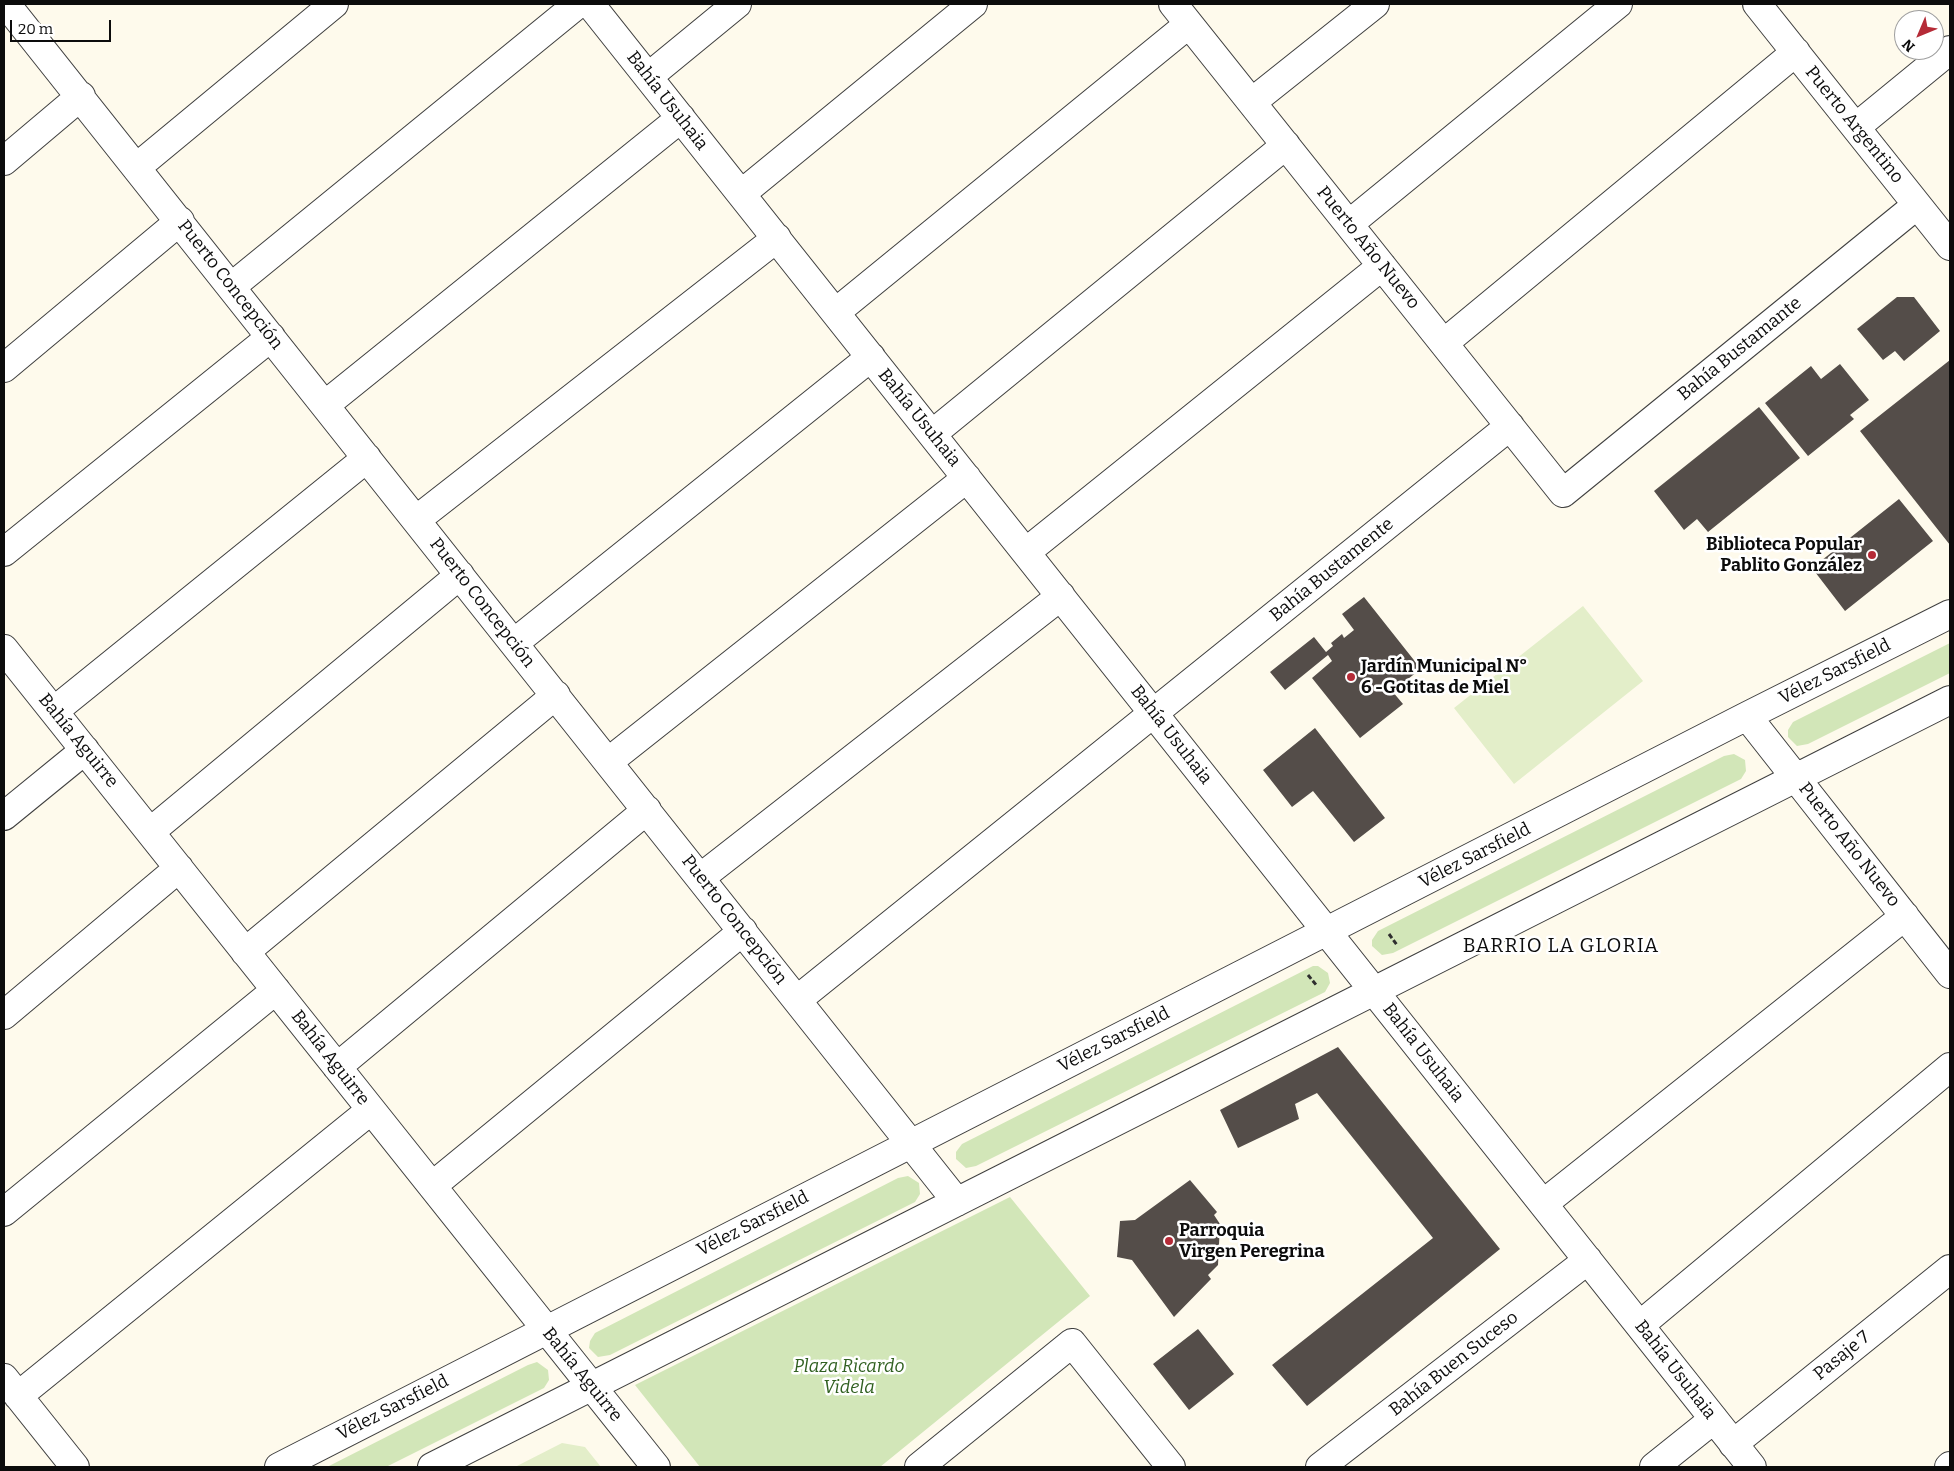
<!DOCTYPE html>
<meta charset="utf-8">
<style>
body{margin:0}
#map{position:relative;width:1954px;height:1471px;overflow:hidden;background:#fefaec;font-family:Bitter,serif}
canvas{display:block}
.frame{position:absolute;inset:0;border:5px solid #0c0c0c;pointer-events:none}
.north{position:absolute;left:1894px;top:10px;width:50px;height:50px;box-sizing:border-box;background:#fff;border:1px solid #9e9e9e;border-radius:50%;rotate:225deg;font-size:14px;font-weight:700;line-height:20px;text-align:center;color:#0c0c0c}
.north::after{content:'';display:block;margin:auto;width:18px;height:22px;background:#b52b37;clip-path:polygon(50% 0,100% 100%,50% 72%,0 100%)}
.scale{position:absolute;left:10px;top:20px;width:101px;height:22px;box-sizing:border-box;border:2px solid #0c0c0c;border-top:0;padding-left:6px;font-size:15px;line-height:18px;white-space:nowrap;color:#0c0c0c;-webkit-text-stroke:4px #fff;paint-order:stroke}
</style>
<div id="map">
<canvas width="1954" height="1471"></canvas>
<div class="frame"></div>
<div class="north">N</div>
<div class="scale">20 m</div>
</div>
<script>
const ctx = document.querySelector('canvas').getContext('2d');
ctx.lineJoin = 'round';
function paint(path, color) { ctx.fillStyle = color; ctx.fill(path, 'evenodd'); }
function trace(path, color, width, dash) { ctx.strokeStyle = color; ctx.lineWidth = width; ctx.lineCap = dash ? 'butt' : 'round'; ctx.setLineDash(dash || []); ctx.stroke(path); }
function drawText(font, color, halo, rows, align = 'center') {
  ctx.font = font + ' Bitter,serif'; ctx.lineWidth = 5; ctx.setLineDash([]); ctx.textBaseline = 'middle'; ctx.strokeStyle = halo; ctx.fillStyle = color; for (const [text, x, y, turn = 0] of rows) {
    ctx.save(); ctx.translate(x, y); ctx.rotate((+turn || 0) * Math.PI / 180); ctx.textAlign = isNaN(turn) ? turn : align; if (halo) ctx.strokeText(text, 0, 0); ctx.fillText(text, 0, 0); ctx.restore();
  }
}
const green = new Path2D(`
 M1950 643V673L1808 744 1797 746 1788 737V730L1793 722Z
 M1734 754 1745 760 1746 771 1741 779 1393 953 1382 955 1372 946V940L1378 931 1724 756Z
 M1313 966H1318L1328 973 1330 983 1325 992 976 1166 966 1168 956 1159V1152L962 1144Z
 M908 1176 919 1183 920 1194 915 1202 610 1355 598 1357 589 1348 590 1341 595 1333 898 1178Z
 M1010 1197 1090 1296 880 1467H700L635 1385Z
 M537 1362 548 1370 549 1380 544 1388 386 1467H327L528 1365Z`);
const pitch = new Path2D(`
 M1583 606 1643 681 1514 784 1454 708Z
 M562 1443 585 1447 601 1467H515Z`);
const building = new Path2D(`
 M1897 297H1914L1940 331 1904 361 1895 351 1883 360 1857 329Z
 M1950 360V545L1860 431Z
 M1840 364 1869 400 1850 415 1854 419 1808 456 1765 403 1811 366 1821 379Z
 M1759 407 1800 458 1708 532 1697 519 1684 530 1654 491Z
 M1899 499 1933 541 1845 611 1812 568Z
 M1364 597 1421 669 1392 691 1403 704 1360 738 1312 678 1332 661 1328 655 1285 690 1270 672 1314 637 1326 652 1333 646 1331 643 1342 634 1344 638 1354 630 1342 614Z
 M1315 728 1385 818 1354 842 1313 791 1292 807 1263 770Z
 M1338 1047 1500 1249 1307 1406 1272 1365 1433 1238 1317 1093 1295 1104 1299 1119 1238 1148 1220 1110Z
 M1190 1180 1217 1212 1214 1215 1220 1224 1218 1265 1208 1275 1211 1279 1174 1317 1132 1260 1117 1257 1120 1221 1135 1220Z
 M1198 1329 1234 1374 1189 1410 1153 1364Z`);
const path = new Path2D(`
 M1389 934 1397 945
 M1308 975 1317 986`);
const minor = new Path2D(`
 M6 4 957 1202
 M590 4 1752 1467
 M1173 4 1563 493 1917 205
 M1757 4 1950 246
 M648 77 737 4
 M1252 102 1375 4
 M1856 127 1950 50
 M4 161 81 96
 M137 167 334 4
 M741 194 973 4
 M1349 224 1618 4
 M231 287 578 4
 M836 312 1189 24
 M1444 343 1796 52
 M4 368 180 221
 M325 405 681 118
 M932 434 1286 145
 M416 520 777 238
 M4 552 271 337
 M1026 552 1382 266
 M514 643 871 357
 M4 649 656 1467
 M54 711 367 458
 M1747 716 1950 974
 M608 762 967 478
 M4 816 85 750
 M150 832 460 575
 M700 878 1061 596
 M245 952 556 695
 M797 1000 1510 426
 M4 1015 179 868
 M337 1067 647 810
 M432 1186 743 931
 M1543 1204 1905 916
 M4 1212 276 990
 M1640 1325 1950 1067
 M4 1378 75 1467
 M18 1396 371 1110
 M1733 1444 1950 1269
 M279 1467 1747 716 1950 614
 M432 1467 1950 700
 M919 1467 1072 1343 1171 1467
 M1320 1467 1588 1260
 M1654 1467 1714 1419
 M1949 1467 1950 1466`);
const markers = [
 [1872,555,5,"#b52b37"],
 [1351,677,5,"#b52b37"],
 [1169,1241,5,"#b52b37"]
];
const streetNames = [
 ["Bahía Usuhaia",667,101,52],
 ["Puerto Argentino",1854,125,51],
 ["Puerto Año Nuevo",1368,248,51],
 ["Puerto Concepción",230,285,52],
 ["Bahía Bustamante",1740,349,-39],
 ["Bahía Usuhaia",919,418,51],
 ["Bahía Bustamente",1332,570,-39],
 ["Puerto Concepción",482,603,52],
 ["Vélez Sarsfield",1835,672,-27],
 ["Bahía Usuhaia",1171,735,52],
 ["Bahía Aguirre",78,741,51],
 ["Puerto Año Nuevo",1849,845,52],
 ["Vélez Sarsfield",1475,856,-27],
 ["Puerto Concepción",734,920,52],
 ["Vélez Sarsfield",1114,1040,-27],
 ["Bahía Usuhaia",1423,1053,52],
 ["Bahía Aguirre",330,1058,52],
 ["Vélez Sarsfield",753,1224,-27],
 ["Pasaje 7",1842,1356,-39],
 ["Bahía Buen Suceso",1454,1364,-38],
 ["Bahía Usuhaia",1675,1370,52],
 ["Bahía Aguirre",582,1375,51],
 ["Vélez Sarsfield",393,1408,-27]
];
const poiNames = [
 ["Biblioteca Popular",1862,545,"right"],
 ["Pablito González",1862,566,"right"],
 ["Jardín Municipal N°",1361,667],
 ["6 -Gotitas de Miel",1361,688],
 ["Parroquia",1179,1231],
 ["Virgen Peregrina",1179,1252]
];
const parkNames = [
 ["Plaza Ricardo",849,1367],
 ["Videla",849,1388]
];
const quarterNames = [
 ["BARRIO LA GLORIA",1561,946]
];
paint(green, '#d2e6b8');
paint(pitch, '#e3eec9');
paint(building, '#544d49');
trace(minor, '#3f3f3f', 30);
trace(path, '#2e2e2e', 3, [5, 2.5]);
trace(minor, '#fff', 28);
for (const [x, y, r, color] of markers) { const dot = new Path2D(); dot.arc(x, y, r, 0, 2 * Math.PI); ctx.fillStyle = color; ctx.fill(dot); trace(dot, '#fff', 2); }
drawText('18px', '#0c0c0c', '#fff', streetNames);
drawText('bold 18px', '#0c0c0c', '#fff', poiNames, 'left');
drawText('italic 18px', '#306020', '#fff', parkNames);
ctx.letterSpacing = '1px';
drawText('20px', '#0c0c0c', '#fff', quarterNames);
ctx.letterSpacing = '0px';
</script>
